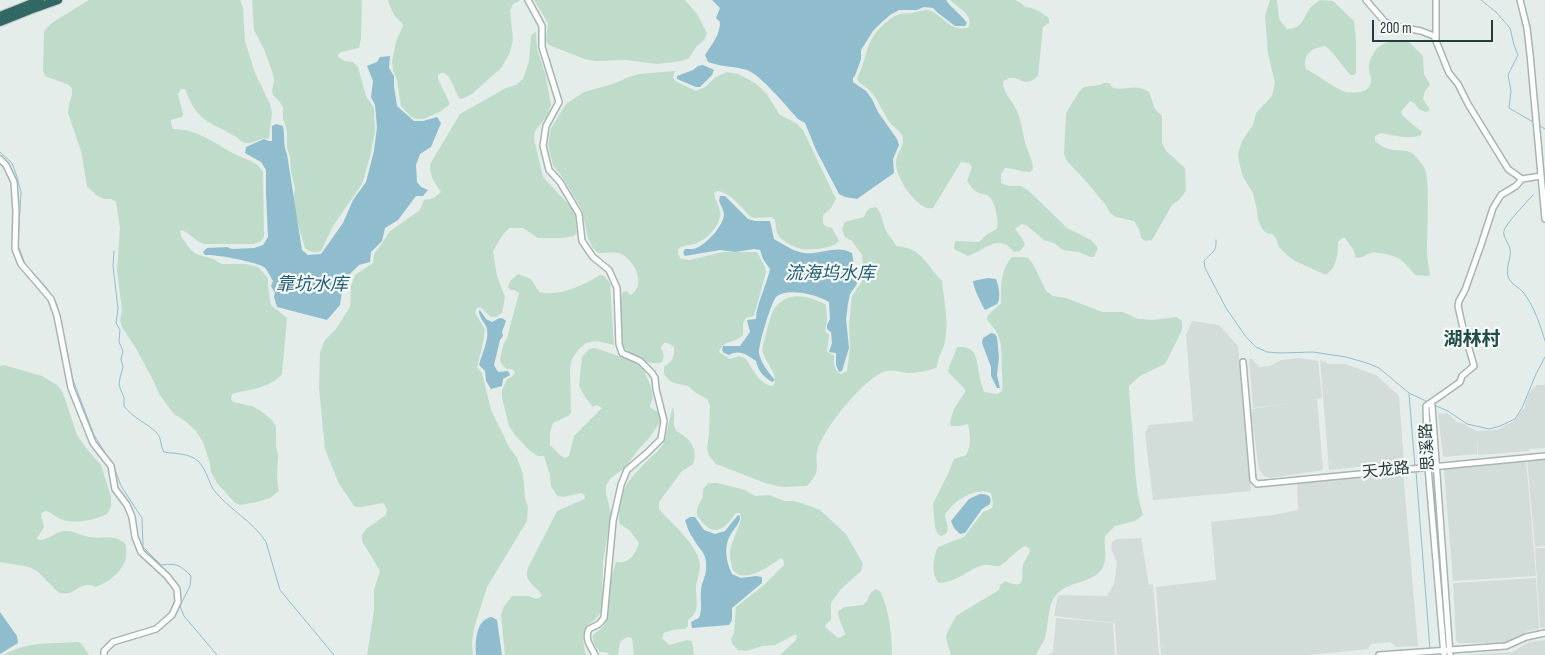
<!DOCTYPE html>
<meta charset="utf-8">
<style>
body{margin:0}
#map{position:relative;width:1545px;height:655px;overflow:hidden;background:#e4edea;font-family:"Sofia Sans Condensed",sans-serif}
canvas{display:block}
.scale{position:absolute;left:1372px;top:20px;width:121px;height:22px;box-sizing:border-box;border:2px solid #253d3a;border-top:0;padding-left:6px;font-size:15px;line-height:18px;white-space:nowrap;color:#253d3a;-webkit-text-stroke:4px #f5f9f7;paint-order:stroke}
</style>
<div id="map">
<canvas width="1545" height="655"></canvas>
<div class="scale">200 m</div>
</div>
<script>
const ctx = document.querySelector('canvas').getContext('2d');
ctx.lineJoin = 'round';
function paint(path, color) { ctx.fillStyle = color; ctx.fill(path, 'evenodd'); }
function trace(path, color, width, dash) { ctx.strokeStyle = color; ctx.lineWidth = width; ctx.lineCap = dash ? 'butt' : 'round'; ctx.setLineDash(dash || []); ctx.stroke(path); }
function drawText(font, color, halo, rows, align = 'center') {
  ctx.font = font + ' "Sofia Sans Condensed","Noto Sans SC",sans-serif'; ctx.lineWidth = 4.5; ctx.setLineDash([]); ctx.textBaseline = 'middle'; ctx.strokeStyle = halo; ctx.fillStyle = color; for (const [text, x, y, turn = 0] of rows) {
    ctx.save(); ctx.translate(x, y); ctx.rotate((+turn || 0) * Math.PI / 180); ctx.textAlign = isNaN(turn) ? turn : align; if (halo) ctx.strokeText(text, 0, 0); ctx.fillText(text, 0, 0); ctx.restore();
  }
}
const built = new Path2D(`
 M1192 321 1219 325 1238 346 1251 491 1153 500 1145 433 1149 425 1193 421 1186 335Z
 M1299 358 1318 361 1322 398 1317 399 1323 470 1270 478 1264 476 1259 469 1251 413 1252 409 1291 403 1253 408 1249 359H1252L1259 367 1269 366 1281 360Z
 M1320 360 1329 364H1345L1376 375 1399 396 1404 462 1329 470Z
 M1537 385H1545V448L1529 449V451L1478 455 1477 438V454L1445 457 1443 456 1438 414 1447 413 1457 422 1464 424 1476 431 1497 430 1514 421 1523 409 1525 408V404L1529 393Z
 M1545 458V546L1535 547 1527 459Z
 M1526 460 1536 576 1453 581 1444 469Z
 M1403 472 1418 646 1396 647 1390 642 1371 644 1368 649 1309 655H1161L1156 587 1216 580 1211 522 1273 515 1298 510 1297 484Z
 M1141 538 1149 585 1153 584 1159 655H1117L1115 623 1054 616 1058 595 1107 596 1114 584 1117 563 1111 548 1112 542 1116 539Z
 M1535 548H1545V628H1540Z
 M1536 578 1539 629 1528 631 1510 642 1505 643H1458L1456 640 1453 583Z
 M1056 618 1113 623 1115 655H1048L1053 652Z
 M1545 640V655H1461L1512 652 1529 642Z`);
const green = new Path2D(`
 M89 0H240L243 8 245 41 255 73 270 104 272 113 269 137 268 139C260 137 256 143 249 143 243 144 239 139 235 136 206 120 198 122 185 89H181L178 94 183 114 182 117 171 120V124L173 129C201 129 218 147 241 157 251 161 258 163 263 172L264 237 260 242 253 244H204L199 242 183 230 180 231 181 236 190 249 196 254 213 259 222 264H245L258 267 268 278V287L271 305 287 318 282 374C269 389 249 389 232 394L231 398 233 402 252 406 261 411 272 420 276 427V447L278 455 277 479 279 491 270 498 257 502 240 505 234 502 217 483 211 472 210 464 203 442 196 431 185 421 174 414 159 394 155 384 137 350 122 327 120 320 122 310 117 271 120 228 116 202 111 199H104L96 195 87 186 81 151 68 113 69 104 72 95V89L69 85 45 76 43 71 44 31 53 22Z
 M252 0H362L361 39 359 48 341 52 338 55V57L345 61 353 62 358 67 366 96 374 108 375 131 370 157 362 184 333 226 321 251C314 253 310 252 305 248L292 203 295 189 291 171 290 157 287 148V132L283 118V107L279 101 273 95 272 91 274 81 273 74 264 49 254 30Z
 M388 0H521L513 4 510 10 513 40 510 52 502 67 472 94 462 99 459 98 449 77 444 73H441L438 75V79L450 104 441 111 424 119H417L411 117 401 106 397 80 393 71 392 62 396 41 403 26 402 23C394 17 391 10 388 0Z
 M534 0H685L697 14 707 33 705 39 696 47 689 58 682 61 657 64 626 60 595 61 584 59 549 45 546 41 548 23Z
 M950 0H1015L1021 3 1025 7C1034 7 1042 13 1049 18V23L1043 27 1038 76C1035 78 1033 80 1031 81 1020 86 1016 71 1003 82 1003 92 1010 98 1015 107 1021 118 1022 130 1025 142 1027 151 1033 159 1033 169L1030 172C1021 172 1014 168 1005 168L1001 174V183L1009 186H1021L1029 191 1067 228 1091 240 1098 248 1094 257H1090L1079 252 1063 250 1054 243 1044 240 1026 225 1022 224 1015 229 1022 238 1025 245 1020 251 1014 252C998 233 987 249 968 256L954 249 955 241 979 242 986 235 997 229C999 220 995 199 987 195 984 194 981 194 979 193 974 191 970 186 967 181L972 167 969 163 961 162 933 208C917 212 894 175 896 161 897 153 904 146 903 139 903 133 895 128 891 124 883 114 879 100 870 91 866 86 859 85 857 78 869 56 863 43 884 24 889 20 894 15 901 14 904 13 909 14 912 13 918 12 926 8 931 11 946 18 949 31 968 28 975 15 958 8 950 0Z
 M1270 0H1277L1279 19 1287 29C1304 28 1302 19 1310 8 1313 5 1317 2 1320 0L1333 1 1354 21 1356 41V73L1354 75H1351C1341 66 1336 54 1325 46 1312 48 1302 54 1306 69 1318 75 1335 89 1346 92 1357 94 1373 92 1371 78 1371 74 1369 74 1369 70 1368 65 1370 60 1372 56 1379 41 1393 40 1408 41L1423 56 1424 74 1430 85 1425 91 1423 99 1430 110 1426 112 1420 110 1414 103 1410 101 1401 112 1403 116 1422 132 1421 135C1409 140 1393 135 1381 133L1375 136V141C1391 156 1402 146 1413 154 1417 157 1423 165 1425 169 1430 179 1427 235 1427 250 1427 259 1429 268 1430 276L1415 275C1411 270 1406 264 1401 260 1396 256 1377 251 1371 253 1364 255 1363 258 1356 258L1353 249 1345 238H1342L1338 242C1338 254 1337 267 1326 275L1295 261 1287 255 1279 247 1276 238 1272 234 1267 233 1263 230 1258 220 1257 210 1253 193 1243 177 1239 162 1238 154 1242 141 1253 125 1256 113 1272 96 1275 83 1268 54 1265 16Z
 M536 32 537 49 545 73 551 105 547 116 535 131 534 139 543 177 572 208 575 216 577 233 573 236 563 238H538L523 228H509L502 236 493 251 497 276 505 297 502 313 496 317H491L480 307 477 308 475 313 485 329 483 343 477 367 482 373 491 410 509 447 517 458 523 474 525 498 528 507 527 521 487 587 474 628 472 643 473 655H367L374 611V590L380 571 362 541V535L366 529 386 515 387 509 383 503 361 507H355L339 484 325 449 319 388 320 352 325 340 336 329 350 307 351 286 355 275 373 263 374 254 381 245 389 232 420 210 424 200 434 198 441 192C434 181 430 178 430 164L460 114 506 88 516 85 523 79 529 61 531 35Z
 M675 71 673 77 675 81 696 91 705 87 716 77 727 72 738 74 755 83 766 93 780 115 796 123 803 130 836 199 831 208 823 215V222L825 226 832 228 839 241C833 249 811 250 802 249 795 248 782 241 778 235 776 231 776 224 775 220L771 217 754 218 750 216C741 207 730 192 717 191L714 193C715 200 719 205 720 212 722 224 707 239 697 243 690 246 684 244 678 249V254L681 259 690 260 723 252H757L765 267 766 272 754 316 746 318 743 323V335C734 344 724 339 719 352L730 359 739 356 745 358C753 368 759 385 773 386 781 375 764 363 762 349 765 339 769 319 773 311 786 290 808 295 826 305L827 321 825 331 829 335 827 352 834 355C834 362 833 371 841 374L847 371 850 347 849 325 852 296 862 281 863 273 862 255 852 241 845 237 842 229 845 222 864 217 866 212 870 208 876 207C883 214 882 223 886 231 889 237 894 240 896 246 923 248 926 265 942 281 944 301 949 321 945 341 944 350 937 357 937 367 929 371 916 373 907 373 898 372 890 368 881 373 861 383 825 427 818 448 813 466 824 468 807 486L781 487 765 483 716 464 709 456 707 448 709 435 710 405 707 399 696 393 688 386 674 383 669 380 664 374V367C672 361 675 358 674 347L668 343H664L661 347 664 356 662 362C647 367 632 355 621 345V298L623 292 627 291 630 295C647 287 635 262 623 255 617 251 606 253 599 253L593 248 588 238 582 210 563 178 553 165 548 145 551 128 566 104 584 92 613 84 629 77 639 74Z
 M1104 83H1109L1113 88C1127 91 1136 83 1149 92L1155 109 1162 116V143L1166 151 1185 168 1186 191 1179 200 1172 205 1152 240 1146 241 1141 238 1139 229 1134 221 1116 217 1110 213 1105 204 1085 180 1067 161 1064 154 1066 113 1079 92 1084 87 1099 85Z
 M1012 257H1023L1028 258 1033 264 1046 291 1053 296 1066 298 1102 312H1123L1138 319 1153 320 1176 317 1182 321V330L1165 364 1140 376 1129 386C1129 403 1132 420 1133 437 1135 463 1135 490 1143 515L1135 521 1115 526 1105 536C1104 544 1106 552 1105 560 1102 584 1070 579 1057 594 1047 604 1049 625 1045 638 1043 644 1038 649 1036 655H951L947 642 946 635 956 616 999 590 1000 585 1006 581C1008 582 1011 584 1014 584 1026 587 1021 572 1023 565 1025 559 1029 556 1030 549L1025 546C1015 551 1009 560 1000 566 994 567 990 564 984 565 967 569 959 582 939 583 931 575 933 557 938 547L964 537 983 512 992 508 993 504 991 493C975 487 953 501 945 515L948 529 946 534 941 536 938 534 935 528 933 504 948 474 954 459 966 455C972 445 970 435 968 424L959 426H951L950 422 954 409 965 392V389L949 373 948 370 957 347C977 346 976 357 979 373 980 380 982 386 984 392L997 394 1002 391C1003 384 1002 378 1002 371 1001 348 1004 337 987 320L988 315 1001 303C1001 287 1000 270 1012 257Z
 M518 274 531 279 539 292C559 297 582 286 600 275L604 276 610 283 614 345 596 341 586 343 578 350 572 359 570 367 571 413 568 416 553 423 550 432V445L560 455 565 458 569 456 574 436 602 408 597 405 593 407 585 397 579 386 582 357 589 349 595 348 630 360 643 368 651 387 653 397 650 407 659 413 660 422 649 438 637 451 626 467 611 478 606 485V493L611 513 603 562 602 609C599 617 595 619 589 624 580 632 584 645 586 655H505L501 615 504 606 512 596H529L536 599 542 596C537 585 523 583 528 568L557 511 584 499 585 496 582 493 563 497 557 496 551 486 550 475 544 456H538L530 451 515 435 509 426 502 398V390L507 379 512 377 515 372 512 369H507L502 365 500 360 503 346 507 338 519 293 514 290H510L508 286 511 280Z
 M4 365 42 376 57 385 63 393 77 435 86 448 101 465 111 497V507L107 514C95 520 76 524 63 520 56 518 52 512 45 511L41 514 44 527 37 538 39 540C48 540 55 532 64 531 74 530 81 536 90 537 98 539 107 536 114 538 118 538 122 541 125 543 132 564 114 580 95 587 85 582 80 588 72 592 68 594 63 593 59 593L37 571 29 567 0 562V366Z
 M673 408C676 414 672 422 675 428 676 432 681 433 684 436 694 443 697 454 693 464L682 471 659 502V509C671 523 699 546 700 565 700 575 695 583 696 592 697 604 699 612 688 620V626L685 629C677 629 672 630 664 633L662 638 669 645 687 640 692 641 694 655H634L632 638 627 637 620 642 618 655H610L606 652H600C595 646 592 643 593 635L603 627 607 620 611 579 616 562C629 564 635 555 639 543L630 531 619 523C619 490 626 482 648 460 653 455 659 451 662 446 665 442 671 414 672 409Z
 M708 483H717L745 490 755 496 769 495 784 501H793L801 503 820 510 846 534 863 564 861 571 840 590 831 603V620L826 624 825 627 838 638 845 635C844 627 838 620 838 611L845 607 863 605 867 601 870 594 875 589 880 591C889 608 892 636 892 655H780L796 640 797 635H794L775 645 763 646 746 651 738 650 733 645 731 639 734 633 736 607 764 585 784 565V561L781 558C771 565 747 583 735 572 732 570 732 565 731 562 726 542 745 525 740 513H736C726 527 716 538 702 522 699 518 696 516 697 511 698 501 704 502 703 489Z
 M78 642 82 644 89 655H4C27 641 52 644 78 642Z`);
const water = new Path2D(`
 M712 0H946C952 9 961 14 967 23L965 26H955L938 13 933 8 924 7 917 10H899L890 15 881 23 873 31 861 50V59L855 76 853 78V82L866 91 872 99 878 112 897 139 899 145 893 159 894 173 857 199 845 197 839 194 816 150 805 123 798 119C787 107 761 75 747 70 734 66 721 67 708 62L705 55C712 44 720 35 720 22L716 18 720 8Z
 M390 56 389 68 394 76V86L397 106 414 121H423L437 117 441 123 431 147 420 154 416 165 417 182 421 187 428 190 423 196H416L398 220 385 228 382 241 371 252 370 262 359 265 349 275 343 285 340 305 327 320 277 307 274 297 275 293 271 286 273 281C270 277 268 270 264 267 257 262 215 254 205 255L203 252 207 248 227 247 232 249 254 248 263 245 268 237 266 194V170L261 162 245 153 246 147 264 139 269 141H272V126L276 124 283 126C285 134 283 147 287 154L302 250 308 255 321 254 343 223 353 200 366 182 374 151 377 127 375 105 371 97 373 81 367 66 377 62 380 57Z
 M703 65 714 70 712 75 700 87H696L677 79V76L693 70 698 66Z
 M720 196H725L748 219 755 221H770L774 239C783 244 794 252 804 253 820 255 837 244 852 253L857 284 850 294 848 304 846 319 849 348 842 371 839 372 836 365V353L829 352 832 343 831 332 827 329V325L830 319 829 302C817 295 788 287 776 297 771 303 758 346 759 353 761 363 768 372 775 380L772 382C764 377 758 371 756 361 747 355 740 349 729 355L724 353 722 350 723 346H740L750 332 747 320 756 319C756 305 767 284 770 269L763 259 760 250 754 249 735 252 720 250 685 256 683 253 685 249C687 249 690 249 693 249 704 247 723 227 724 215 724 210 721 206 719 201Z
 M988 278 996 279C999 286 1001 299 997 304L985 310C982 305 973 287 973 281Z
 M480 310 486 319 492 322C498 319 501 315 506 321L502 332 503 336 500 340 494 365 498 372 508 371 510 375 503 379 502 386 491 389 486 381 485 371 479 365C482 353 489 341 487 329 485 322 479 318 479 311Z
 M991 333 995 334 997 337 999 358 997 375 1000 388H997L991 376V367L982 343 983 338Z
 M980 494C988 494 992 496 990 504L982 509 965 533 960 534 954 528 951 521 969 499Z
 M738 515 740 516C740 524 735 527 731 534 723 546 726 562 732 574L741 578 756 576 762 577V583L732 608V620L729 625 692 628 691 622 699 618C703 607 700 602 701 591 701 583 706 577 706 569 708 553 699 550 693 538 689 533 687 526 685 520L690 517H695L704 530 715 534 725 531Z
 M0 612 17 636 18 643 0 654Z
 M492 617 497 620 502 655H476C475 641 476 619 492 617Z`);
const stream = new Path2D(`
 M1481 0 1496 12 1510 28 1514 45 1518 55 1508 75 1511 91 1509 108 1533 122
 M1540 126 1545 129
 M0 152 12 163 17 177 21 192 18 245 25 264 46 287 52 296
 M1533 195C1527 202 1506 223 1504 231 1502 236 1509 243 1510 249 1512 258 1504 270 1509 279 1512 285 1519 287 1523 292 1534 306 1540 324 1545 341
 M1216 240C1217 253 1211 252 1204 261L1205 268 1226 308 1246 337 1256 347 1267 352 1280 353 1313 352 1346 357 1367 363 1379 368 1409 393 1428 402
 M114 251 113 266 118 309 116 323 120 330 119 342 123 351 121 359 123 367 120 378 119 385 124 398V406C134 419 147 423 157 433 162 439 160 446 164 452 176 454 189 453 198 461 206 469 208 480 213 489 228 509 253 521 266 542L280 590 334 655
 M54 299 57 305 59 314
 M64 338 73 380 94 435 112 464
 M1409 394 1415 467
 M1434 405 1448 411 1467 424 1489 429 1500 426 1515 419 1522 408 1536 374 1545 357
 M114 467 121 486 142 518 143 547 161 565C177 563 180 565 191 576L190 586 180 606 184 616 217 655
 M1416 471 1430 649`);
const minor = new Path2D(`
 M528 0 542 26V47L559 102 546 126 543 146 549 170 560 182 579 214 582 241 593 257 609 270 617 288 619 344 622 353 640 361 652 373 655 378 656 389 664 421 661 439 647 453 627 470 621 485 613 521 604 618 599 624 589 629C584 640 591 646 595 655
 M1366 0 1385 22 1394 26 1421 31 1434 36 1449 73 1458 84 1468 104 1508 169 1522 179
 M1520 0 1527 28 1530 54 1545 219
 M1436 39V0
 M0 159 6 165 14 182 16 212 15 249 21 264 51 299 57 316 71 388 93 443 111 466 115 489 127 505 132 517 135 537 141 552 167 576 177 589 178 602 172 615 156 629 113 642 104 651V655
 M1243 362 1253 480 1257 484 1545 456
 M1430 403 1432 406 1450 655
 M1379 655 1506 646 1526 637 1545 633
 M1444 655 1428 467 1426 406 1460 382 1462 376 1474 366 1462 324 1458 306 1459 301 1465 290 1481 245 1493 208 1501 195 1516 186 1522 179 1541 176`);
const highway = new Path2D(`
 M0 16 40 0
 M0 22 30 10 58 0`);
const streetNames = [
 ["思溪路",1428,447,-93],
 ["天龙路",1386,471,-6]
];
const waterNames = [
 ["流海坞水库",830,274],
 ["靠坑水库",312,285]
];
const quarterNames = [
 ["湖林村",1472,340]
];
paint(built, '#d2dcd9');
paint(green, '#bfdcca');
paint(water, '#90bdce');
trace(stream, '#90bdce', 1);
trace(minor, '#a7b5b2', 8);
trace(highway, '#c2c9c8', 10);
trace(minor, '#fff', 5);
trace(highway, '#326863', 8);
drawText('16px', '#253d3a', '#f5f9f7', streetNames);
drawText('italic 18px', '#225e76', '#f5f9f7', waterNames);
drawText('bold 19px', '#224e49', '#f5f9f7', quarterNames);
</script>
